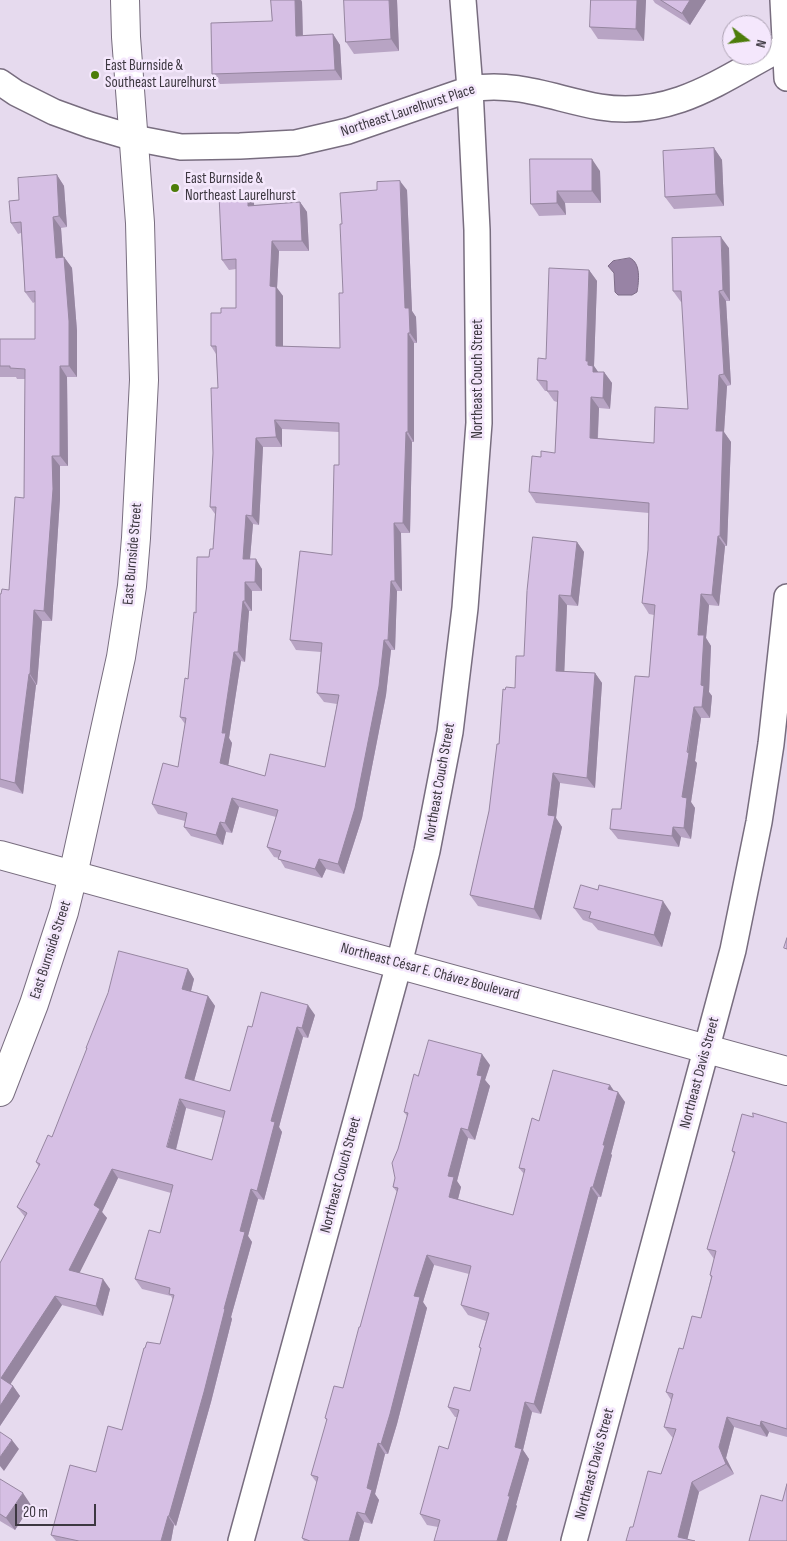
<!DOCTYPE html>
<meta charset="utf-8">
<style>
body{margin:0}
#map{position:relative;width:787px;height:1541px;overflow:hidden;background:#e6daee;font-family:"Sofia Sans Condensed",sans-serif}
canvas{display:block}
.north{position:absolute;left:722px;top:15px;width:50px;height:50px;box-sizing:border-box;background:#f4e7fc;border:1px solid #aba1b1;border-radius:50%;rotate:105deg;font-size:14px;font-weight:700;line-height:20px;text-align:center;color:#3d3841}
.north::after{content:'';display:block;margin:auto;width:18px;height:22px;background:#4d7d0a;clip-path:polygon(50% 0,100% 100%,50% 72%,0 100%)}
.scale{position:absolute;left:15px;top:1504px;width:81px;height:22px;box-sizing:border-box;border:2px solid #3d3841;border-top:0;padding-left:6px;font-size:15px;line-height:18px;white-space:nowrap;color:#3d3841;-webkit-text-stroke:4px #f4e7fc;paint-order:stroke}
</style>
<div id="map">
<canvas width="787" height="1541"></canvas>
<div class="north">N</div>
<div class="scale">20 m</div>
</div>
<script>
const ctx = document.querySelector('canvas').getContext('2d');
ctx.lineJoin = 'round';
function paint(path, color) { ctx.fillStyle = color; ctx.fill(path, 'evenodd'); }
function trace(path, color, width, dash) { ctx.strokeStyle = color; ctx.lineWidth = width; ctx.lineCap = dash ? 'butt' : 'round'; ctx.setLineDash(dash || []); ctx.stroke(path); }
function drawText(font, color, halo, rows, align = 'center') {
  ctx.font = font + ' "Sofia Sans Condensed",sans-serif'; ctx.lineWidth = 5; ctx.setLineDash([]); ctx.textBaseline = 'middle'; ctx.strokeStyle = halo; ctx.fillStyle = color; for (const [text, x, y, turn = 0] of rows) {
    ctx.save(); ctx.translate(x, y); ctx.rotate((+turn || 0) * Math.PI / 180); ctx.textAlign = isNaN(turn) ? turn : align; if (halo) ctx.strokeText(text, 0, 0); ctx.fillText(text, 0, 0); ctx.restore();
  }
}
const water = new Path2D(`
 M630 258C641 263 639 281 637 292L632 295H618L615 292 614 273 608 266 613 261Z`);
const street = new Path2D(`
 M783 0 787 78
 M0 82 16 93 54 112 90 125 134 138 181 147 240 146 296 143 348 131 470 89C517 81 555 99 600 107 675 119 725 77 787 45
 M241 1541 399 964 427 851 450 732 465 608 479 423 477 230 470 89 463 0
 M574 1541 733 950 759 822 771 744 787 597`);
const secondary = new Path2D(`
 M0 1092 34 1004 64 912 73 875 121 657 132 586 136 538 144 380 140 223 126 37 125 0`);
const primary = new Path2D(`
 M0 855 787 1071`);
const wall = new Path2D(`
 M271 0H301L302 2 303 35 333 34 340 45 342 80 220 84 212 74 272 21Z
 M344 0H397L399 51 354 54 346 42Z
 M646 0 644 41 598 39 590 27Z
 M653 0H706L690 25 655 3Z
 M714 148 722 160 724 206 674 209 665 197Z
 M600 171 601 203H565L566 215 539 216 531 204Z
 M57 175 64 186 67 227 61 228 63 257H64L72 268 77 331V377H67L68 466H60V499L52 621H42L37 685H36L23 794 0 787V594H1L9 590 24 498 25 379H17L16 377H0V339H35V302L33 303 25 292 21 233 18 234 11 223 19 200Z
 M407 190 412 311 416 317 417 343H414V442H412L410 533H401L402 591H397L395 650H391L386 695 362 818 344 874 326 869 322 878 285 868 279 858 274 857 267 847 276 817 239 807 232 833 226 832 223 845 191 836 184 827 185 821 158 814 152 804 178 767 185 724 180 717 188 679 196 613 209 557 213 549 215 514 210 507 218 388 216 354 211 346 221 313 236 308V269L229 270 222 260 248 194 254 203V205L300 202 307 212 309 251H279L277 288 283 296V346L340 348 343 293 342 224ZM282 429 339 432V465L332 555 290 640 296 650 321 652 317 693 324 702 337 704 325 767 265 776 228 765 232 743 229 738 241 661 245 662 249 611H252V591H262V569L250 559 253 524 259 525 263 447H282Z
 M729 248 730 301H726L731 385 727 386 724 432 731 442 727 546H725L719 606 709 605 706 638 711 646 709 692 712 696 710 718H701L695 761 697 763 691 802 695 808 691 839 681 837 679 847 618 839 610 829 621 809 649 677 654 615 649 614 642 603 648 550 649 513 536 503 529 492 541 457 555 453 557 402 554 401 547 391H545L537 380 546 359 589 270 597 281 594 366 598 372H604L612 383 610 409 599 408 598 438 654 443 688 409 682 302H681L673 291Z
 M577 542 584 552 578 606 567 605 564 671 595 673 602 683 595 788 560 783 556 818 562 827 541 920 478 906 470 895 489 811 499 744 505 690 515 688 524 656Z
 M598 890 671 913 662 947 598 930 592 923 583 920 574 908Z
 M188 969 194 979 191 991 208 996 215 1006 194 1081 230 1091 252 1027 315 1015 308 1038 303 1037 279 1127 282 1132 264 1200 258 1199 248 1236 252 1242 231 1317 232 1319 211 1402 176 1526 174 1525 171 1541H56L51 1535 96 1472 122 1430 145 1348 160 1344 173 1300 171 1296 142 1289 135 1279 160 1233 171 1193 118 1178 102 1212 107 1218 79 1273 110 1289 103 1316 62 1305 10 1384 13 1386 20 1396 0 1426V1264L25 1217 17 1207 39 1167 36 1162 52 1137 87 1049 86 1048ZM186 1108 223 1118 212 1160 176 1150Z
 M490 1065 485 1080 490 1086 475 1140 468 1138 457 1181 461 1187 458 1199 513 1215 524 1174 519 1168 539 1121 613 1091 625 1102 611 1154 612 1155 601 1197H598L541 1414 532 1412 523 1450 529 1459 516 1505 517 1506 438 1527 427 1525 420 1514 448 1449 457 1417H455L448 1407 470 1391 481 1350 479 1347 486 1321 468 1315 461 1305 469 1274 434 1265 423 1302 427 1308 397 1424 388 1454H385L375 1494 379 1500 372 1524 364 1522 359 1541H304L302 1538 317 1483 311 1475 327 1421 325 1418 343 1388 360 1327 397 1192 393 1187 395 1178 398 1149 407 1116 404 1112 418 1076Z
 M753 1117 787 1123V1437L769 1432 767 1437 734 1427 726 1458 734 1474 699 1492 687 1539 633 1527 661 1474 673 1438 672 1437 664 1427 671 1400 666 1392 683 1349 701 1318 711 1278 710 1275 714 1259 707 1249 734 1154 732 1151Z
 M0 1479 31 1505 15 1530 0 1521Z`);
const shadedWall = new Path2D(`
 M295 0H301L302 2 303 46 296 36Z
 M389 0H397L399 51 391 39Z
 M637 0H646L644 41 636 29Z
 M690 0H706L690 25 682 13Z
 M333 34 340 45 342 80 335 70Z
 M714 148 722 160 724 206 716 194Z
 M592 159 600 171 601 203 592 191Z
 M57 175 64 186 67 227 59 216Z
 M400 181 407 190 412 311 416 317 417 343 410 333 405 308Z
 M557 191 565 203 566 215 557 203Z
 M248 194 254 203 255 215 248 206Z
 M300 202 307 212 309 251 302 241Z
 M53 217 61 228 64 268 56 258Z
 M721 237 729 248 730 301 723 290Z
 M272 241 279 251 277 288 283 296V355L276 346 270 286Z
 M64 257 72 268 77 331V377L69 366Z
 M589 270 597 281 594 366 601 376 600 383 588 365 586 361Z
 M719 291 726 301 731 385 724 374Z
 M408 333 414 343V442L408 432Z
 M60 366 67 377 68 466 60 456Z
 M604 372 612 383 610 409 603 398Z
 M719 375 727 386 724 432 731 442 727 546 720 536 716 431Z
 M591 397 599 408 597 449 590 438Z
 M275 420 282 429V447L276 437Z
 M406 432 412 442 410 533 403 523Z
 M256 438 263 447 259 525 252 516Z
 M52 456 60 466V499L52 621 44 611Z
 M246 515 253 524 249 569 243 559Z
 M394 523 401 533 402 591 395 581Z
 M718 536 725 546 719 606 712 595Z
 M577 542 584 552 578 606 571 596Z
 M256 559 262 569V591L255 582Z
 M391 581 397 591 395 650 388 640Z
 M245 582 252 591V611L245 601Z
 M701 594 709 605 706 638 711 646 709 692 712 696 710 718 702 707 698 635Z
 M559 595 567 605 564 681 556 671Z
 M243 601 249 611 245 662 238 652Z
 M34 610 42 621 37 685 30 674Z
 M384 640 391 650 386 695 362 818 344 874 338 864Z
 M234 652 241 661 229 738 232 743 227 773 220 763 222 733Z
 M595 673 602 683 595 788 587 778Z
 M29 674 36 685 23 794 15 783Z
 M694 707 701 718 695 761 697 763 691 802 695 808 691 839 684 828 682 797Z
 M553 773 560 783 556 818 562 827 541 920 534 909 548 815Z
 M232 798 239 807 232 833 225 823Z
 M220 822 226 832 223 845 216 835Z
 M673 827 681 837 679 847 672 836Z
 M319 859 326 869 322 878 315 869Z
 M663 901 671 913 662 947 654 935Z
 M188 969 194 979 189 999 182 989Z
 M208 996 215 1006 192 1088 185 1078Z
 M308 1005 315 1015 308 1038 302 1028Z
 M297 1027 303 1037 279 1127 282 1132 264 1200 257 1191 271 1121Z
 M482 1054 490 1065 485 1080 490 1086 475 1140 468 1130 477 1075Z
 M610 1085 617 1095 618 1092 625 1102 611 1154 612 1155 601 1197 593 1187 603 1145 608 1089Z
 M180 1099 186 1108 174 1157 167 1147Z
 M461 1128 468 1138 457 1181 461 1187 456 1207 449 1197 448 1176Z
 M112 1169 118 1178 102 1212 107 1218 76 1280 69 1270 94 1205Z
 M591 1187 598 1197 541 1414 534 1404Z
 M251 1189 258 1199 248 1236 252 1242 231 1317 232 1319 211 1402 176 1526 169 1516 224 1309 240 1231Z
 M427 1255 434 1265 423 1302 427 1308 397 1424 388 1454 381 1444 414 1296Z
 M103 1279 110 1289 103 1316 96 1306Z
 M55 1296 62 1305 8 1388 1 1378Z
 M13 1386 20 1396 0 1426V1406Z
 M525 1402 532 1412 523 1450 529 1459 516 1505 517 1506 507 1541H497L508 1496 515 1447Z
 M727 1417 734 1427 726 1458 734 1474 726 1464 719 1447Z
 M761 1421 769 1432 767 1437 760 1426Z
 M12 1440 19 1449 4 1471 0 1466V1457Z
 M378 1443 385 1454 375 1494 379 1500 372 1524 365 1514 367 1488Z
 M692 1482 699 1492 687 1541 678 1537Z
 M23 1493 31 1505 15 1530 6 1518Z
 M357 1512 364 1522 359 1541H349Z
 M168 1516 174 1525 171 1541H161Z`);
const building = new Path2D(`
 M271 0H295L296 36 333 34 335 70 212 74 211 23 272 21Z
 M344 0H389L391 39 346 42Z
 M591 0H637L636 29 590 27Z
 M661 0H690L682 13Z
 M714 148 716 194 665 197 663 151Z
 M530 159H592V191H557V203L531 204Z
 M57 175 59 216 53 217 56 258 64 257 69 321V366H60V456H52L53 489 44 611 34 610 30 674H29L15 783 0 779V594H1L2 589 9 590 15 497 24 498 25 369 10 368V366H0V339H35V291L25 292 21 222 11 223 9 201 19 200 18 178Z
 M400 181 405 308H409L410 333H408V432H406L403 523H394L395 581H391L388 640H384L379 686 355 808 338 864 319 859 315 869 278 859 281 851 267 847 278 810 232 798 225 823 220 822 216 835 184 827 187 813 152 804 163 763 178 767 186 718 180 717 185 678 188 679 194 612 196 613 197 557H209L210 549H213L216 507H210L213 453 211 388H218L216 346H211V313H221V308H236V259L222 260 219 195 248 194V206L300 202 302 241H272L270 286 276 287V346L340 348 339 293H343L340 224H342L340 193 377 190V182ZM275 420 339 423V465H334L332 555 300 551 290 640 322 643 317 693 339 695 325 767 270 754 265 776 220 763 226 733H222L234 652H238L243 601H245V582H255L256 559H243L246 515 252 516 256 438 276 437Z
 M721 237 723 290 719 291 724 374 719 375 716 431H723L720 536H718L712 595 701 594 698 635H704L701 685 704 686 702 707H694L687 752 689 753 682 797 687 798 684 828 673 827 672 836 610 829 612 809H621L635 676 649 677 655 605 642 603 648 550 649 503 529 492 532 456 541 457V451L555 453 558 391H547V381L537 380 538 358 546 359 549 268 589 270 586 361H588V365L593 366V372H604L603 398 591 397 590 438 654 443 655 407 688 409 681 291H673L672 238Z
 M533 537 577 542 571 596 559 595 556 671 595 673 587 778 553 773 548 815 555 816 534 909 470 895 489 811 497 744H499L503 689 505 690 506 687 515 688 516 656H524L527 591Z
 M581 885 598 890 599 885 663 901 654 935 589 918 591 912 574 908Z
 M787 938V949L784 948Z
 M119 951 188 969 182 989 208 996 185 1078 230 1091 248 1026 252 1027 261 992 308 1005 302 1028 297 1027 271 1121 275 1122 257 1191 251 1189 240 1231 245 1232 224 1309H225L204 1392 169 1516H168L161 1541H79L51 1535 70 1465 96 1472 108 1426 122 1430 144 1348H145L147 1342 160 1344 174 1295 169 1294 170 1288 135 1279 149 1230 160 1233 173 1185 112 1169 94 1205 100 1209 69 1270 103 1279 96 1306 55 1296 1 1378 13 1386 0 1406V1263L27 1213 17 1207 40 1164 36 1162 48 1135 52 1137 87 1048H86L108 993ZM180 1099 225 1111 212 1160 167 1147Z
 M429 1040 482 1054 477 1075 482 1076 468 1130 461 1128 448 1176 454 1177 449 1197 513 1215 525 1169 519 1168 532 1118 539 1121 553 1070 610 1085 608 1089 618 1092 603 1145H605L593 1187H591L534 1404 525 1402 515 1447 522 1449 508 1496H510L497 1541H434L440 1520 420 1514 439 1446 448 1449 459 1410 448 1407 454 1387 470 1391 481 1348 479 1347 489 1313 461 1305 471 1266 427 1255 414 1296 420 1297 390 1414 381 1444 378 1443 367 1488 372 1490 365 1514 357 1512 349 1541H310L302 1538 318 1477 311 1475 327 1419 325 1418 334 1386 343 1388 359 1327H360L398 1188 393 1187 395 1178 392 1163 398 1149 408 1113 404 1112 414 1074 418 1076Z
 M753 1113 787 1123V1429L761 1421 760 1426 727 1417 719 1447 726 1464 692 1482 678 1537 695 1541H626L630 1527H633L648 1471 661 1474 676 1429 664 1427 673 1394 666 1392 679 1348 683 1349 692 1316 701 1318 712 1276 710 1275 716 1251 707 1249 735 1152 732 1151 742 1114 753 1117Z
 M0 1432 12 1440 0 1457Z
 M0 1479 23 1493 6 1518 0 1514Z
 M787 1484V1541H749L761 1495 782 1501Z`);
const markers = [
 [95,75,5,"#4d7d0a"],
 [175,188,5,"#4d7d0a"]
];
const poiNames = [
 ["East Burnside &",105,66],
 ["Southeast Laurelhurst",105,83],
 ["East Burnside &",185,179],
 ["Northeast Laurelhurst",185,196]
];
const streetNames = [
 ["Northeast Laurelhurst Place",408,111,-18],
 ["Northeast Couch Street",478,379,-90],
 ["East Burnside Street",133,554,-85],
 ["Northeast Couch Street",440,782,-80],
 ["East Burnside Street",51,950,-72],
 ["Northeast César E. Chávez Boulevard",430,972,15],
 ["Northeast Davis Street",700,1073,-75],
 ["Northeast Couch Street",341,1175,-75],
 ["Northeast Davis Street",595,1464,-75]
];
paint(water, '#9883a5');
trace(water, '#7d6c87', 1);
trace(street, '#786d7f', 28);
trace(secondary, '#786d7f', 30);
trace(primary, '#786d7f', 30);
trace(street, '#fff', 25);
trace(secondary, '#fff', 28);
trace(primary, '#fff', 28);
paint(wall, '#b8a4c4');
paint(shadedWall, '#9686a0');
paint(building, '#d6bfe4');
trace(building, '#9686a0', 1);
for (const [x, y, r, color] of markers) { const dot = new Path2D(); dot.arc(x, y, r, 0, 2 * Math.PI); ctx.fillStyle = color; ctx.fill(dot); trace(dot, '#f4e7fc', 2); }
drawText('15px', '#3d3841', '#f4e7fc', poiNames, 'left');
drawText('15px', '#3d3841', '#f4e7fc', streetNames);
</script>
